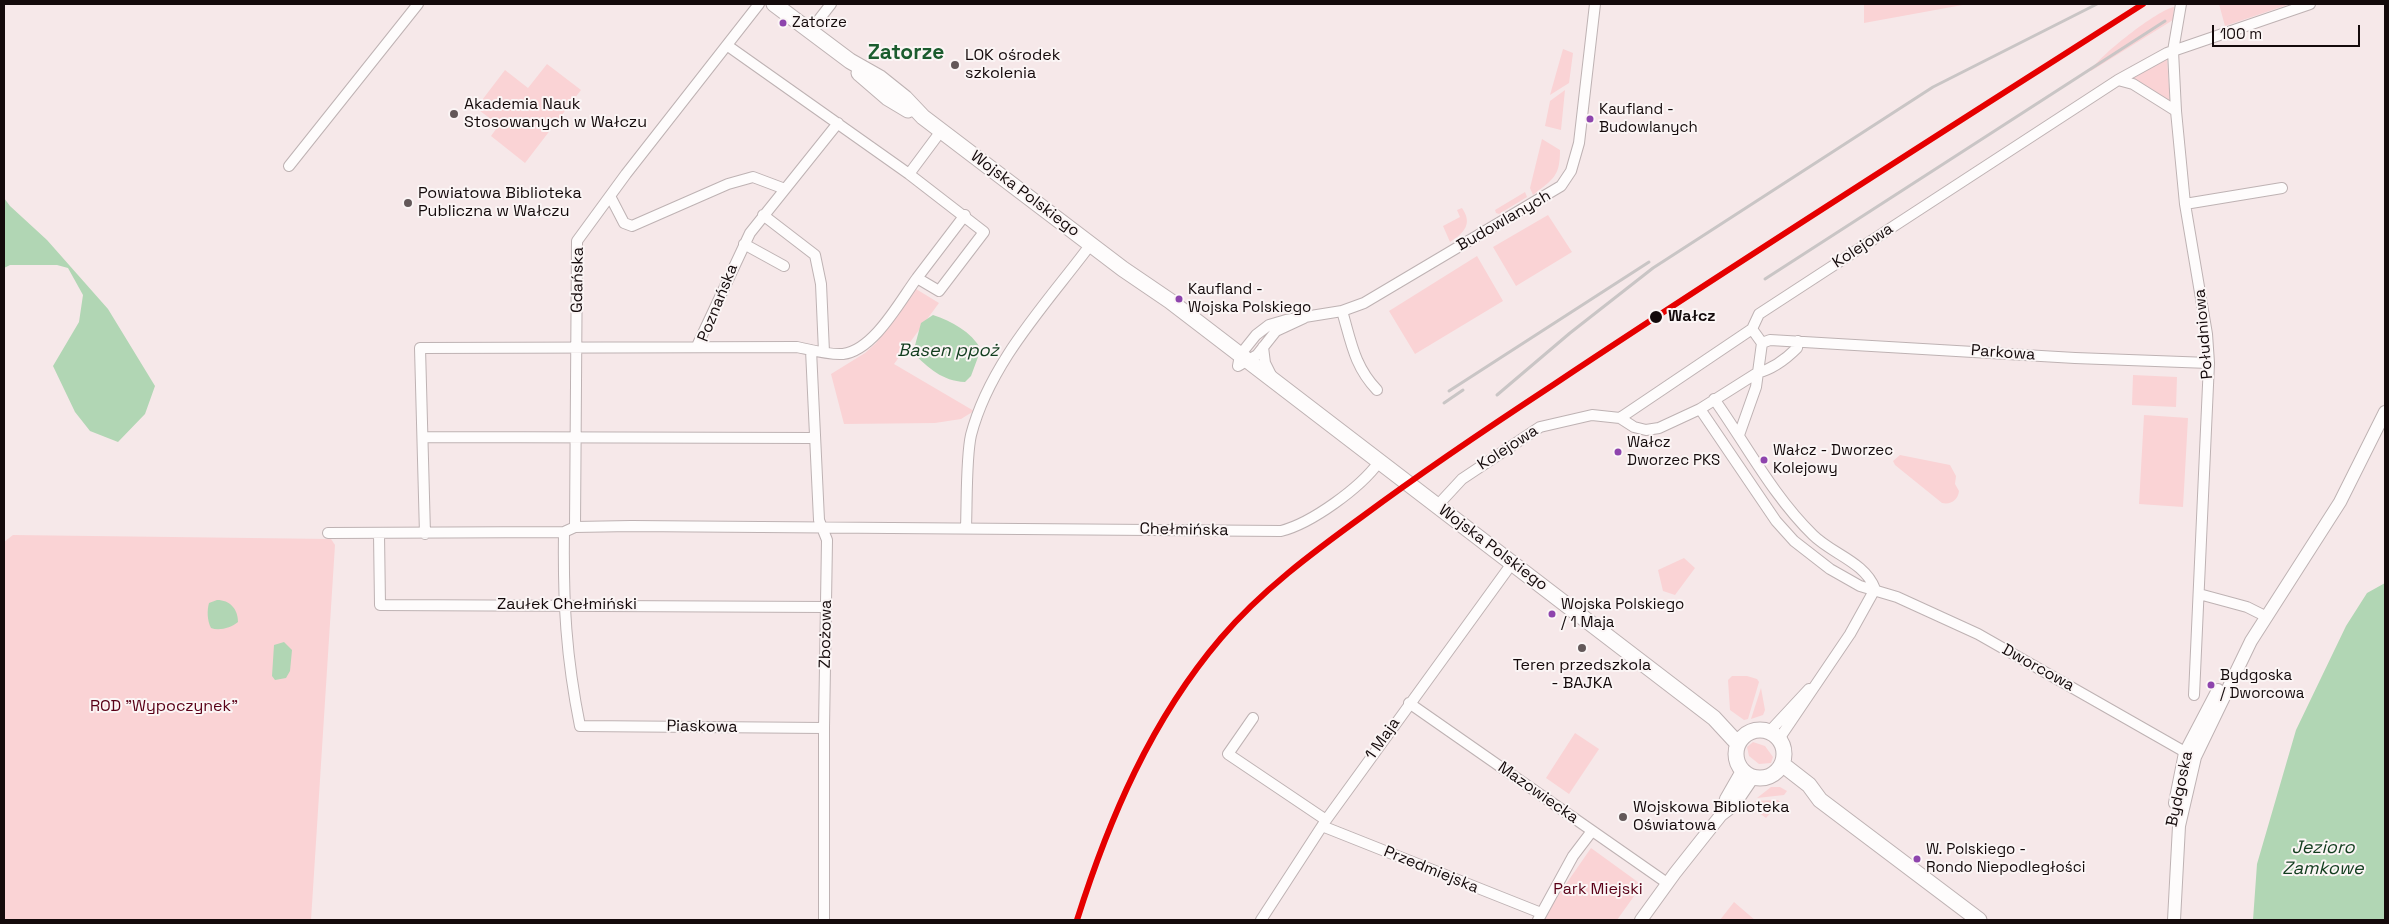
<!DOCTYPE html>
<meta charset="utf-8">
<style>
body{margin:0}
#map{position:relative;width:2389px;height:924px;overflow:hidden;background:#f6e8e9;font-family:"Space Grotesk",sans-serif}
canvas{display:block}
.frame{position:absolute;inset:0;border:5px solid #140a0b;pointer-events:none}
.scale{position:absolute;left:2212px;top:25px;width:148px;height:22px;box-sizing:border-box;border:2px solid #140a0b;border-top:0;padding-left:6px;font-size:15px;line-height:18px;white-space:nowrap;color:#140a0b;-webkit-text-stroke:4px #fbf5f5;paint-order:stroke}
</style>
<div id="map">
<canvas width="2389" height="924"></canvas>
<div class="frame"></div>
<div class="scale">100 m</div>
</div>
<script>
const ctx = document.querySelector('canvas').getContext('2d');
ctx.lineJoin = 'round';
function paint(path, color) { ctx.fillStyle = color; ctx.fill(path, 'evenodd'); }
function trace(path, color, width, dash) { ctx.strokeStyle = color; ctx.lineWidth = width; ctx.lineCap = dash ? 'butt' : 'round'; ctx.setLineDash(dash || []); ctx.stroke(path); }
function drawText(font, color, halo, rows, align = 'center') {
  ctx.font = font + ' "Space Grotesk",sans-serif'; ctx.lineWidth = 4; ctx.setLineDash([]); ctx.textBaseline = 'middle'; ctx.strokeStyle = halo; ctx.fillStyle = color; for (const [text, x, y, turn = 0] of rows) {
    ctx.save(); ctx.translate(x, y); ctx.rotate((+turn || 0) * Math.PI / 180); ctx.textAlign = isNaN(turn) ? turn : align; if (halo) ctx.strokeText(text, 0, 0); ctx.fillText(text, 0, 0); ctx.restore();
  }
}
const green = new Path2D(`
 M1864 4H1968L1864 23Z
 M2219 4H2290L2225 26Z
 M2174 7 2173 20 2091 71C2097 57 2159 9 2174 7Z
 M1563 49 1573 53 1569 83 1550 95Z
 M2167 58 2170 102 2131 79V76Z
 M547 64 581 90 525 163 491 136 499 125 476 108 505 70 528 88Z
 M1565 90 1561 130 1545 126 1550 101Z
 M1542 139 1560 150C1560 177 1553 179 1533 195L1530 188Z
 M1525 192 1527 197 1499 214 1496 213 1495 210Z
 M1462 208C1473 224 1464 233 1450 242L1443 226 1460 217 1457 210Z
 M1548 215 1572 252 1516 286 1493 247Z
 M1477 256 1503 301 1415 354 1389 311Z
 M916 289 939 303 894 364 974 411 961 419 935 423 844 424 831 374 865 353 876 343Z
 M2133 375 2177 377 2176 407 2132 405Z
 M2144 415 2188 418 2183 507 2139 504Z
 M1900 455 1950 465 1956 476 1955 484 1959 491C1958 500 1951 505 1942 503L1895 465 1893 461Z
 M13 535 331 539 335 545 311 920H4V542Z
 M1684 558 1695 568 1675 595 1663 591 1658 570Z
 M1732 676H1747L1757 679 1759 682 1748 719 1744 720 1730 710 1728 680Z
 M1761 688 1765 710 1763 715 1751 719Z
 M1575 733 1599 749 1569 794 1546 778Z
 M1753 742 1765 746 1773 757 1771 763 1759 764 1749 756 1747 747Z
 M1771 787H1780L1787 791 1784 795 1757 798Z
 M1778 800 1780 802 1766 818 1751 807 1755 801Z
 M1591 848 1642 885 1617 920H1541Z
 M1734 902 1755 920H1720Z`);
const water = new Path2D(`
 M4 198 10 206 47 240 108 309 155 386 145 414 118 442 90 431 75 412 53 366 79 322 83 295 68 268 57 265H10L4 268Z
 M933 315C952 321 971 332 981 349L971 376 965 382C942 381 929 368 913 353L921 323Z
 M2385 583V920H2253L2257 864 2296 730 2346 626 2367 593Z
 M217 600C230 600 238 609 238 622 231 628 219 631 211 628 207 620 207 610 209 603Z
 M284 642 292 650 290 671 286 678 275 680 272 676 274 645Z`);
const minor = new Path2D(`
 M2181 4 2173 51 2176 111 2185 204 2207 334 2209 363 2194 695
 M810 31 831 4
 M2118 80 2133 84 2176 111
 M289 166 418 4
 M909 174 941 131
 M610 196 624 223 632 226 728 184 753 177 785 189
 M2185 204 2282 188
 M763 215 815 255 821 284 824 352
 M744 244 784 266
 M917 278 965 215
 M1342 311C1351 341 1354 366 1377 390
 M1304 318 1276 331 1257 355 1238 366 1240 355 1256 335 1269 325 1286 320 1342 311 1364 303 1561 186 1571 171 1579 143 1595 4
 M1762 343 1770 340 2075 358 2209 363
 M697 346 750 233 838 123
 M1263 347 1265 363 1272 377
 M811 350 819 520 827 540 824 728V920
 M1714 399C1746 444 1773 496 1813 535 1832 554 1865 562 1875 589
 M1700 409 1776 521 1794 541 1830 569 1860 586 1897 597 1978 634 2192 756
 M1620 418 1752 329 1759 314 2118 80 2167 53 2310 4
 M1739 435 1756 387 1762 343 1752 329
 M423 437 815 438
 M1437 506 1462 479 1540 427 1592 415 1620 418 1634 427 1646 430 1659 428 1700 409 1757 373C1773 369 1785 360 1797 348L1798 341
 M575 527 577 241 626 174 759 4
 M966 527C967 502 966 457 971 435 990 362 1047 303 1091 244
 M564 532C563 602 566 657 580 726L824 728
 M328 533 564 532 575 527 631 526 1281 531C1312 523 1360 488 1379 462
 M379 534 380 605 826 607
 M425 534 420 348 797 347C811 350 829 355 843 354 874 350 900 301 917 278L939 291 984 232 909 174 728 46
 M2199 594 2247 607 2267 617
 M1409 703 1667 883
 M1253 718 1228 754 1326 820
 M1769 732 1809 689
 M1779 739 1850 634 1875 589
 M1322 826 1541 913
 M1261 920 1326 820 1513 562
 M1538 920 1573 856 1592 831`);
const tertiary = new Path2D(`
 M2175 803 2185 753 2218 690
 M1721 815 1726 799 1742 771
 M1641 920 1675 873 1721 815 1734 805 1753 777
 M2174 920 2179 826 2195 757 2251 641 2340 502 2385 412`);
const primary = new Path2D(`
 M774 4 850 61 880 78 905 98 923 117 1123 269 1170 301 1714 718 1738 744
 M859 73 888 98 908 110
 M1736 754a24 24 0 1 1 48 0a24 24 0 1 1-48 0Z
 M1782 764 1809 785 1820 800 1979 920`);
const rail = new Path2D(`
 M1765 279 2165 21
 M1449 391 1649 262
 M1497 395 1570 333 1653 268 1933 87 2097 4
 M1444 403 1463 390`);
const rail1 = new Path2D(`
 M1077 920C1109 819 1151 720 1221 638 1261 591 1312 553 1363 516 1425 470 1489 427 1553 385 1748 255 1946 130 2143 4`);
const markers = [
 [783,23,4.5,"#8e44ad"],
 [955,65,5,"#635859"],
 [454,114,5,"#635859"],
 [1590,119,4.5,"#8e44ad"],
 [408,203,5,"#635859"],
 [1179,299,4.5,"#8e44ad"],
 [1656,317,7,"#140a0b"],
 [1618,452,4.5,"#8e44ad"],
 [1764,460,4.5,"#8e44ad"],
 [1552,614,4.5,"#8e44ad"],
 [1582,648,5,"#635859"],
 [2211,685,4.5,"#8e44ad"],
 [1623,817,5,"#635859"],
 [1917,859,4.5,"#8e44ad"]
];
const busNames = [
 ["Zatorze",792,23],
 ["Kaufland -",1599,110],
 ["Budowlanych",1599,128],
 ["Kaufland -",1188,290],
 ["Wojska Polskiego",1188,308],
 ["Wałcz",1627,443],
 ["Dworzec PKS",1627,461],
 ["Wałcz - Dworzec",1773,451],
 ["Kolejowy",1773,469],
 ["Wojska Polskiego",1561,605],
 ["/ 1 Maja",1561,623],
 ["Bydgoska",2220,676],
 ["/ Dworcowa",2220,694],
 ["W. Polskiego -",1926,850],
 ["Rondo Niepodległości",1926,868]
];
const poiNames = [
 ["LOK ośrodek",965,56],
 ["szkolenia",965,74],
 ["Akademia Nauk",464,105],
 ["Stosowanych w Wałczu",464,123],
 ["Powiatowa Biblioteka",418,194],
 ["Publiczna w Wałczu",418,212],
 ["Teren przedszkola",1582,666,"center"],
 ["- BAJKA",1582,684,"center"],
 ["Wojskowa Biblioteka",1633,808],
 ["Oświatowa",1633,826]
];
const streetNames = [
 ["Wojska Polskiego",1025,194,37],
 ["Budowlanych",1504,221,-30],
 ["Kolejowa",1863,246,-33],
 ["Gdańska",578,280,-89],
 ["Poznańska",718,303,-68],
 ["Południowa",2204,334,-95],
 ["Parkowa",2003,353,4],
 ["Kolejowa",1508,448,-33],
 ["Chełmińska",1184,530,1],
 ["Wojska Polskiego",1493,548,37],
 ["Zaułek Chełmiński",567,605],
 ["Zbożowa",826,634,-89],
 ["Dworcowa",2038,668,29],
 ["Piaskowa",702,727,1],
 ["1 Maja",1383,739,-55],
 ["Bydgoska",2180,789,-78],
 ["Mazowiecka",1538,793,35],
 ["Przedmiejska",1431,870,22]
];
const stopNames = [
 ["Wałcz",1668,317]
];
const parkNames = [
 ["ROD \"Wypoczynek\"",164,707],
 ["Park Miejski",1598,890]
];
const waterNames = [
 ["Basen ppoż",948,351],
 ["Jezioro",2323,848],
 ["Zamkowe",2323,869]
];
const districtNames = [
 ["Zatorze",906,53]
];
paint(green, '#fad3d5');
paint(water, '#b1d6b4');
trace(minor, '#beb2b3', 12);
trace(tertiary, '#beb2b3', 14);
trace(primary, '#beb2b3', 17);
trace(minor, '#fefcfc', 10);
trace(tertiary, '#fefcfc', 12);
trace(primary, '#fefcfc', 15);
trace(rail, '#c9c5c5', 3);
trace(rail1, '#e50000', 6);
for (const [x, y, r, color] of markers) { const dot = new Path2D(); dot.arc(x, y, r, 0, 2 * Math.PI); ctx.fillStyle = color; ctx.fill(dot); trace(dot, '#fbf5f5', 2); }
drawText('15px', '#140a0b', '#fbf5f5', busNames, 'left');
drawText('16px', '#140a0b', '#fbf5f5', poiNames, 'left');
drawText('16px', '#140a0b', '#fbf5f5', streetNames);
drawText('bold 16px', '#140a0b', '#fbf5f5', stopNames, 'left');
drawText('16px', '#590017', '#fbf5f5', parkNames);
drawText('italic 18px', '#123d1e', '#fbf5f5', waterNames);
drawText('bold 21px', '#1b5c2e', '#fbf5f5', districtNames);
</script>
